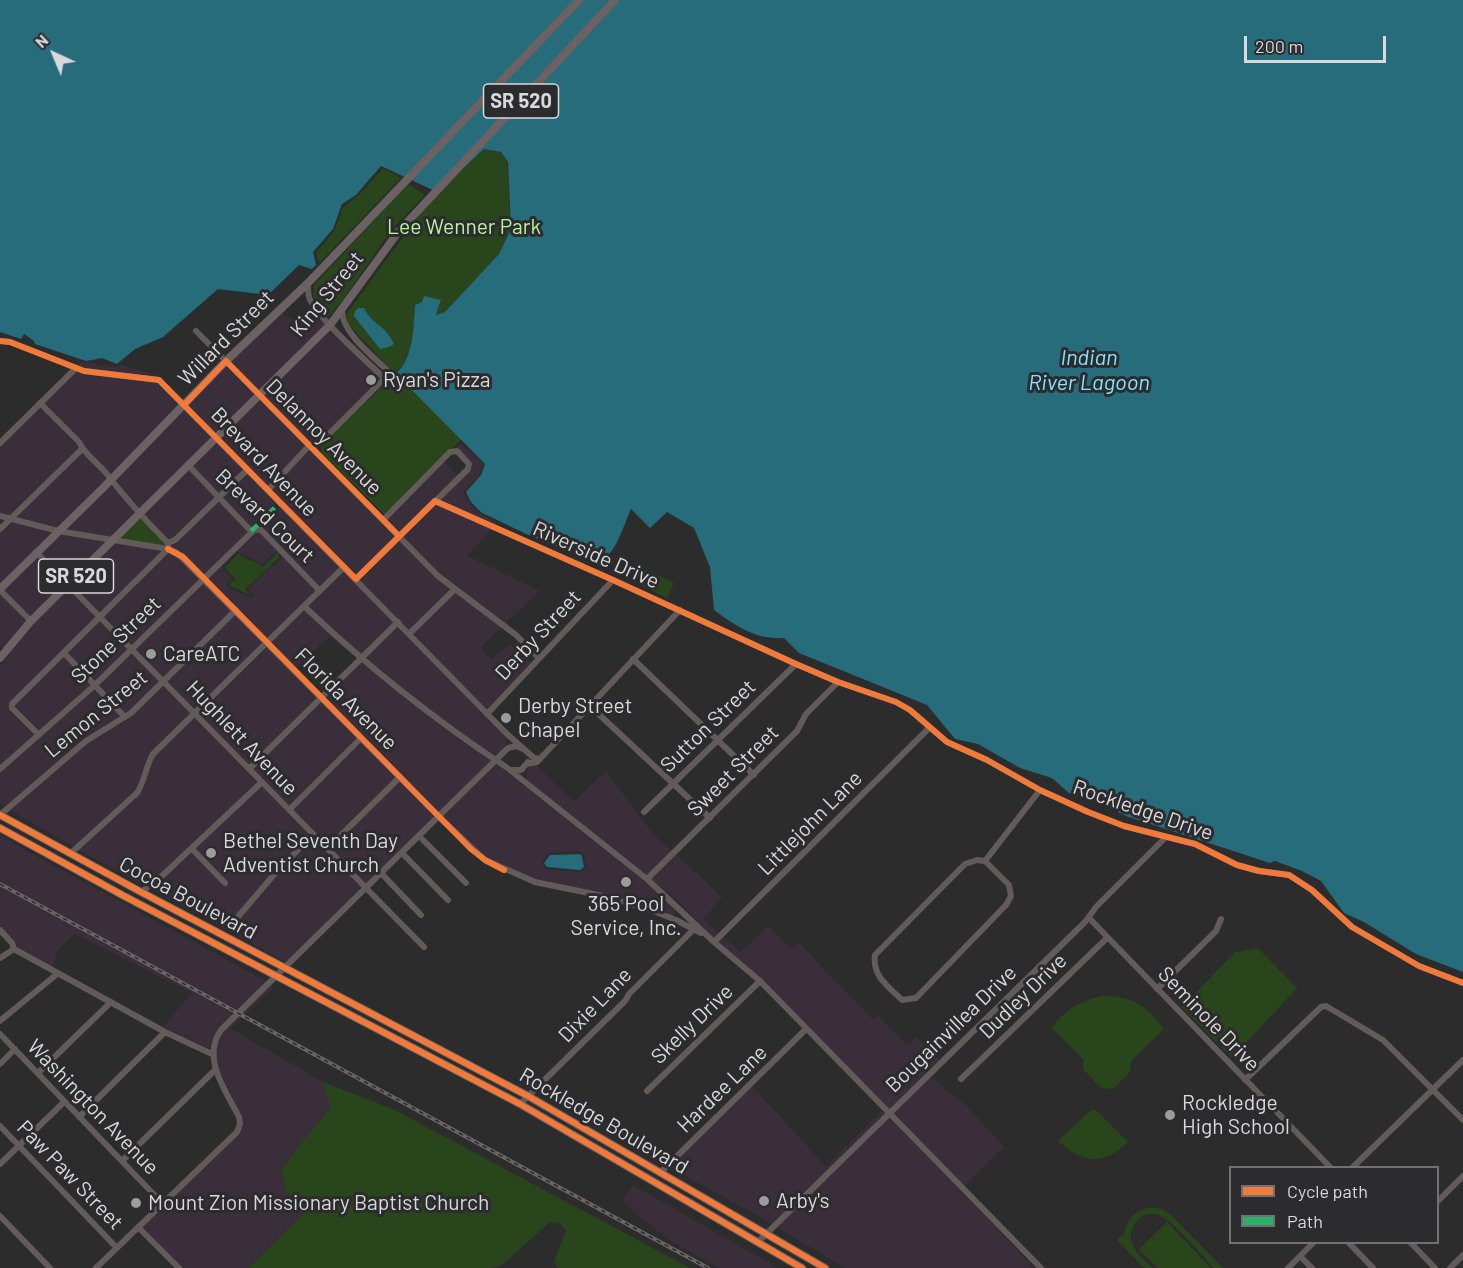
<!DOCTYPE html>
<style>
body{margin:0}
#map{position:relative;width:1463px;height:1268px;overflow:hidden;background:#2c2c2d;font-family:Barlow,sans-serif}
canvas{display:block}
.legend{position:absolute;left:1229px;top:1166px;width:210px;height:78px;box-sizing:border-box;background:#2c2b2e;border:2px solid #717073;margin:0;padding:8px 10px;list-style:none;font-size:18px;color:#d9d8da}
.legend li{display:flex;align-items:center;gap:12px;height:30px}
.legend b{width:30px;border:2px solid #717073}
.north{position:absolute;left:24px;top:24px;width:60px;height:60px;-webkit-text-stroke:4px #2c2b2e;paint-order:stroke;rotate:316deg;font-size:16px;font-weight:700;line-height:24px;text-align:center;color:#d9d8da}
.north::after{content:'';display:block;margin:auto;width:21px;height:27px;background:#d9d8da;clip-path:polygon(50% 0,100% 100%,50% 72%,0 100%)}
.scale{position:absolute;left:1244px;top:36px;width:142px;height:27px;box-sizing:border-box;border:3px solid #d9d8da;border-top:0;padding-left:8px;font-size:18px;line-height:21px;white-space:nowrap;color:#d9d8da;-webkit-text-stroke:4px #2c2b2e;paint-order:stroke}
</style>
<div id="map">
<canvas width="1463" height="1268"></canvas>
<ul class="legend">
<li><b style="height:8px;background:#f17a3a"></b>Cycle path</li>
<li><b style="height:8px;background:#2db169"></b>Path</li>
</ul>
<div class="north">N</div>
<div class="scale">200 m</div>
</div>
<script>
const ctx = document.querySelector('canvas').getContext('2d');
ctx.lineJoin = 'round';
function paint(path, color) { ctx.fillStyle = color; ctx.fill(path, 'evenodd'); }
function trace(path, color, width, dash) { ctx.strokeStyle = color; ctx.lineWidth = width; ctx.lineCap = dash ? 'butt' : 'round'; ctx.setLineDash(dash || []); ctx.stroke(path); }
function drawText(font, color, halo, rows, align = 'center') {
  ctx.font = font + ' Barlow,sans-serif'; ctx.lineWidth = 6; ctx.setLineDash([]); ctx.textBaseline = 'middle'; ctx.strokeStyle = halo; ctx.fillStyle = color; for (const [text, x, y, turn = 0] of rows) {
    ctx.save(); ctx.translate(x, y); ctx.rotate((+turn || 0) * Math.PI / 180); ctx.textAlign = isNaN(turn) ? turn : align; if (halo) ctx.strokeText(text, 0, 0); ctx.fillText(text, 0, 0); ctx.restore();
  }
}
const commercial = new Path2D(`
 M281 312 290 319H322L326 324 259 392 230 362Z
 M330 328 382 379 330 430 310 443 263 396Z
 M82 362 117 367 120 365 155 374 158 376 94 370 78 366Z
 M226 365 255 395 216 434 188 405Z
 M77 371 94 375 158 382 181 404 110 476 44 403Z
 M259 399 306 446 268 487 220 438Z
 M41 407 79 448 9 515 0 514V446Z
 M185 408 213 437 140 509 113 481Z
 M217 441 244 470 219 493 192 466Z
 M461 443 483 464 480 474 464 492 469 503 481 514 497 522 494 525 440 500 472 469V465L455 448Z
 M310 450 396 536 356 576 272 491Z
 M82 452 107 480 57 528 16 517Z
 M444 462 458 475 399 533 386 520Z
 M188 469 215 497 173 537 168 540 143 514Z
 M248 473 276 503 268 511 259 513 258 521 251 528 223 497Z
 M110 484 136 513 112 537 64 529Z
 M219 501 248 531 204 574 184 555 170 547V545Z
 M436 504 491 529 467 556 540 591 505 624 440 574 403 537Z
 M280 506 340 567 320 587 260 527 270 524 272 520V515Z
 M11 521 53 532 0 584V532Z
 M256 532H259L278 550 262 564 236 551 222 567 232 579 227 584 228 587 252 598 253 595 248 589 271 566H274L281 559 282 555 317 591 268 639 208 578Z
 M59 534 107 542 68 580 40 552Z
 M399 540 451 589 409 630 360 580Z
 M114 543 162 551 100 613 72 584Z
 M169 552 176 555 200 578 132 645 104 617Z
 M37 556 64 584 31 617 3 590Z
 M344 571 394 622 361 654 309 607Z
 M204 582 232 610 163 678 136 649Z
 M68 588 97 617 10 702 9 708 35 735 0 765V667L9 654 7 652 15 643Z
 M456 592 502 627 481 648 491 659 510 644 530 664 487 710 413 634Z
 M0 594 27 621 3 649 0 647Z
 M305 610 355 655 329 637 298 665 297 670 271 643Z
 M236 614 264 643 195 710 167 681Z
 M100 620 128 649 95 682 67 653Z
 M398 626 507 737 508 743 506 746 495 757 411 696 366 657Z
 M268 647 318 698 249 765 199 714Z
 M132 653 160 681 125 714 99 686Z
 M64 656 91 685 39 731 14 705Z
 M362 661 409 700 492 761 438 813 326 699Z
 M164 685 191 713 151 753 144 763 140 784 135 791 74 847 10 810 88 743 133 715Z
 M95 689 121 716 84 739 5 807 0 804V772Z
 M322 702 357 738 289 806 253 769Z
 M195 717 259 782 161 873 144 886 79 850 139 795 145 786 149 765 155 756Z
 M361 742 396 777 327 845 293 810Z
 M496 764 646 880 676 910 674 916 535 880 486 858 442 817ZM580 851 584 856 586 867 581 872 546 869 542 863 544 858 549 853Z
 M536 765 574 802 606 771 653 834 672 851 647 875 527 781V769Z
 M400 781 435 816 365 884 331 849Z
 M262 786 310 834 228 925 232 928 281 872 313 838 361 888 286 962 150 889 192 853 225 886 228 883 195 849Z
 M0 835 27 851 266 981 219 1028 211 1042 210 1049 163 1027 192 993 75 934 57 951 52 968 15 945 0 926Z
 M676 854 722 897 703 919 719 933 714 938 677 900 651 879Z
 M768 926 791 949 798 942 873 1020 879 1016 907 1045 917 1037 939 1060 888 1110 759 978 718 942 723 937 741 952Z
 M271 984 275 986 230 1028 323 1082 330 1108 301 1143 281 1171 286 1191 307 1211 248 1268H182L142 1227 239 1133 241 1117 219 1069 214 1055 216 1044 223 1032Z
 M930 1077 966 1105 1004 1147 964 1187 892 1113Z
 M752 1086 826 1167 882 1111 885 1113 772 1224 670 1167Z
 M889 1117 960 1190 1034 1268H845L777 1227Z
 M633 1185 778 1268H719L669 1240 640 1217 622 1200Z`);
const green = new Path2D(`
 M484 149 501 152 507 162 511 229 499 254 445 312 436 316 441 301 422 302 415 305C413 332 414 353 396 374L462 439 385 515 322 453 320 446 395 374 350 326 346 315 436 192Z
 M383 168 401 178 319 263 316 253 334 231 343 208 361 193Z
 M408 184 425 195 392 229 342 301 327 318 313 298 314 285Z
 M140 517 165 544V546L118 538Z
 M278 552 279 558 245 589 251 596 229 585 235 579 225 568 238 553C245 561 255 560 263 567Z
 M645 569 674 583 667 598 638 584Z
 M1258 948 1297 988 1232 1058 1182 1007 1236 951 1237 952Z
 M1101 996C1132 996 1146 1005 1164 1029L1131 1061 1130 1072 1113 1089 1100 1088 1083 1069 1084 1060 1052 1028C1065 1009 1080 1002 1101 996Z
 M323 1082 393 1109 690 1268H559L554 1262 566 1230 559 1223 550 1222 502 1265 492 1268H248L306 1211 286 1191 281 1171 301 1143 330 1108Z
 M1091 1110H1096L1128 1142C1102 1167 1083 1163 1058 1141Z
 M1153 1207 1162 1209 1170 1214 1223 1268H1214C1202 1256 1173 1220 1159 1215 1142 1209 1127 1227 1132 1243 1135 1253 1146 1261 1153 1268H1144L1117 1240 1122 1235 1124 1237C1125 1220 1136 1209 1153 1207Z
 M1167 1222 1211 1268H1158L1139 1249Z`);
const water = new Path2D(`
 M0 0H1463V972L1416 954 1364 922 1344 913 1321 881 1302 871 1275 861 1270 863 1126 816 1093 799 1070 794 1052 778 1020 768 978 744 955 739 927 705 799 653 784 638C756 640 736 626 714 610L710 567 694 528 667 512 650 528 631 509C626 520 617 548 608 555 591 569 503 522 482 513L471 502 466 492 481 475 485 464 396 374C414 356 413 330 415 305L422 302 424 296 441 300 436 315 445 312 499 254 511 229 508 162 501 152 484 149 437 192 381 166 356 195 342 204 333 229 313 252 316 265 312 269 299 265 268 295 218 289 163 337 135 349 117 364 102 358 86 361 35 344 34 341 24 334 21 339 0 332Z
 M359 308H364C372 325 384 323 394 344L389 347 380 349 354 316 355 311Z
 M580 854 582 856 584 867 580 870 547 867 544 863 550 855Z`);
const minor = new Path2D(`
 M308 283C308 288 308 293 309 297 314 315 369 363 385 379
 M196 331 438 576 516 635 539 658
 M0 341 10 342 84 371 159 380 507 734 534 758 540 759
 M40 403 79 442C85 455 97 462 106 473 125 498 146 521 168 543
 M0 443 76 368
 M188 465 251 531
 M268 490 306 449 331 432 390 373C375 358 342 333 342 311
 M435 501 613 580 796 664 838 682 896 702 910 710 947 742 987 760 1040 790 1088 812 1124 826 1195 844 1237 865 1259 871 1289 875 1312 890 1352 927 1419 966 1463 983
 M0 516 58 531 168 549 177 553 438 816 485 860 535 882 608 897 651 910 676 920 701 933
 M0 529 82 449
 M168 543 175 540 247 470
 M36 552 424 947
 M356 579 468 469 469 464 457 451 450 452 383 520
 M0 590 31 621
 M305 607C367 666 435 720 506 767L647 879 714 942 760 981 1041 1268
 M409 634 455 589
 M64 653 125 717
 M633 659 754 775
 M590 706 710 818
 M487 714 613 580
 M39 735 12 708V704L168 549V543
 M527 764 537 762 680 610
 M0 769 95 685 255 529 261 530 320 591
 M249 769 398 622
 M510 770H521L528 762
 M289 810 361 738
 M644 812 796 664
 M0 815 86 741 131 713 236 610
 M419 836 466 883
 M192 849 225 883
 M327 849 400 777
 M402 853 448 900
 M70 854 137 793C145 781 145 767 153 754L344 567
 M977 860 985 861 1009 885 1011 896 1006 905 916 998 902 1000C888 986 872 976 875 955L965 864Z
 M985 861 1040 790
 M381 873 421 915
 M647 879 797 731 806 714 838 682
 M141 892 163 875 262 782
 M1089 918 1331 1168
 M231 925 278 870 313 835
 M0 930 12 943 14 949 165 1032 212 1054
 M714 942 929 728
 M0 958 14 949
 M1157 989 1216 931 1221 919
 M0 1021 57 974
 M0 1034 162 1203
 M0 1064 15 1049
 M38 1073 111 1002
 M961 1079 1107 938
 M1245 1080 1321 1007 1326 1006 1383 1040 1463 1120
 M647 1091 760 981
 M520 1104 625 1001 629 994 694 929
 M79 1117 165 1032
 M0 1126 117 1248
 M122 1161 216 1069
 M0 1164 64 1102
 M1352 1168 1463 1060
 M661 1172 806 1029
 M1438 1201 1463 1176
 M0 1216 50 1268
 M138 1227 179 1268
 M758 1242 1085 922 1096 907 1165 838
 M1348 1242 1373 1268
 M1410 1242 1435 1268
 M1300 1256 1312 1268
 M96 1268 237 1132 240 1124 239 1117C226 1091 201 1058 221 1030L508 748 517 746 525 750
 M1288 1268 1314 1242
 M1450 1268 1463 1255`);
const major = new Path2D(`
 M0 589 104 487 226 361 308 283 579 0
 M0 658 31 621 330 325 399 231 615 0
 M0 815 141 892 528 1096 825 1268
 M0 828 124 896 520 1104 802 1268`);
const rail = new Path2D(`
 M0 884 708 1268`);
const quiet = new Path2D(`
 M268 514 280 503
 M251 531 261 522`);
const cycleway = new Path2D(`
 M0 341 10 342 84 371 159 380 356 579 435 501 613 580 796 664 838 682 896 702 910 710 947 742 987 760 1040 790 1088 812 1124 826 1195 844 1237 865 1259 871 1289 875 1312 890 1352 927 1419 966 1463 983
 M184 405 226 361 399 536
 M168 549 183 557 471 849 485 860 504 870
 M0 815 141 892 528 1096 825 1268
 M0 828 124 896 520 1104 802 1268`);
const markers = [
 [371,380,6,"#9c9c9d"],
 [151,654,6,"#9c9c9d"],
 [506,718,6,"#9c9c9d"],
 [211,853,6,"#9c9c9d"],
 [626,882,6,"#9c9c9d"],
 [1170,1115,6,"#9c9c9d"],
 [764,1201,6,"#9c9c9d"],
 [136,1203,6,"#9c9c9d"]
];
const shields = [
 [521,101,75],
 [76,576,75]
];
const shieldNames = [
 ["SR 520",521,101],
 ["SR 520",76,576]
];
const parkNames = [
 ["Lee Wenner Park",464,227]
];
const streetNames = [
 ["King Street",327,294,-51],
 ["Willard Street",226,338,-45],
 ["Delannoy Avenue",324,437,45],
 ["Brevard Avenue",264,462,46],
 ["Brevard Court",265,516,43],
 ["Riverside Drive",596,555,24],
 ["Derby Street",538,635,-47],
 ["Stone Street",116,640,-44],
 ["Florida Avenue",346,699,45],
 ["Lemon Street",96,714,-39],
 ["Sutton Street",708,726,-44],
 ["Hughlett Avenue",242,738,46],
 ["Sweet Street",733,771,-45],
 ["Rockledge Drive",1143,810,19],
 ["Littlejohn Lane",810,823,-45],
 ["Cocoa Boulevard",188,898,28],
 ["Dudley Drive",1023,996,-44],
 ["Dixie Lane",595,1005,-46],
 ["Seminole Drive",1209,1019,46],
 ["Skelly Drive",692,1024,-44],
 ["Bougainvillea Drive",951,1029,-44],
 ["Hardee Lane",722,1089,-44],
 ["Washington Avenue",93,1107,46],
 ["Rockledge Boulevard",604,1121,30],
 ["Paw Paw Street",70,1175,46]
];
const poiNames = [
 ["Ryan's Pizza",383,380],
 ["CareATC",163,654],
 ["Derby Street",518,706],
 ["Chapel",518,730],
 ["Bethel Seventh Day",223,841],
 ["Adventist Church",223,865],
 ["365 Pool",626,904,"center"],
 ["Service, Inc.",626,928,"center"],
 ["Rockledge",1182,1103],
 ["High School",1182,1127],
 ["Arby's",776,1201],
 ["Mount Zion Missionary Baptist Church",148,1203]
];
const waterNames = [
 ["Indian",1089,358],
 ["River Lagoon",1089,383]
];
paint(commercial, '#392e3a');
paint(green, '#29451c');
paint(water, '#266c7b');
trace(minor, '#635a5a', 6);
trace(major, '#6d6263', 8);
trace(rail, '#6b6465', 4);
trace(rail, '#2c2b2e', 1.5, [4.5]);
trace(quiet, '#2db169', 4.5, [9, 4.5]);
trace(cycleway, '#f17a3a', 6);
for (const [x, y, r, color] of markers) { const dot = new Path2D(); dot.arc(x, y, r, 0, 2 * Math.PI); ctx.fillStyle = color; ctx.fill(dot); trace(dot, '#2c2b2e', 2); }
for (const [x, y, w] of shields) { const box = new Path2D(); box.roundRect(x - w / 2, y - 17, w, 34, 4.5); ctx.fillStyle = '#2c2b2e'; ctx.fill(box); trace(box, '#d9d8da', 1.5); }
drawText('bold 20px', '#d9d8da', null, shieldNames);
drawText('21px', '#b7f39f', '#2c2b2e', parkNames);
drawText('21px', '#d9d8da', '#2c2b2e', streetNames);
drawText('21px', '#d9d8da', '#2c2b2e', poiNames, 'left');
drawText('italic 22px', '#7fe5fe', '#2c2b2e', waterNames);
</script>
